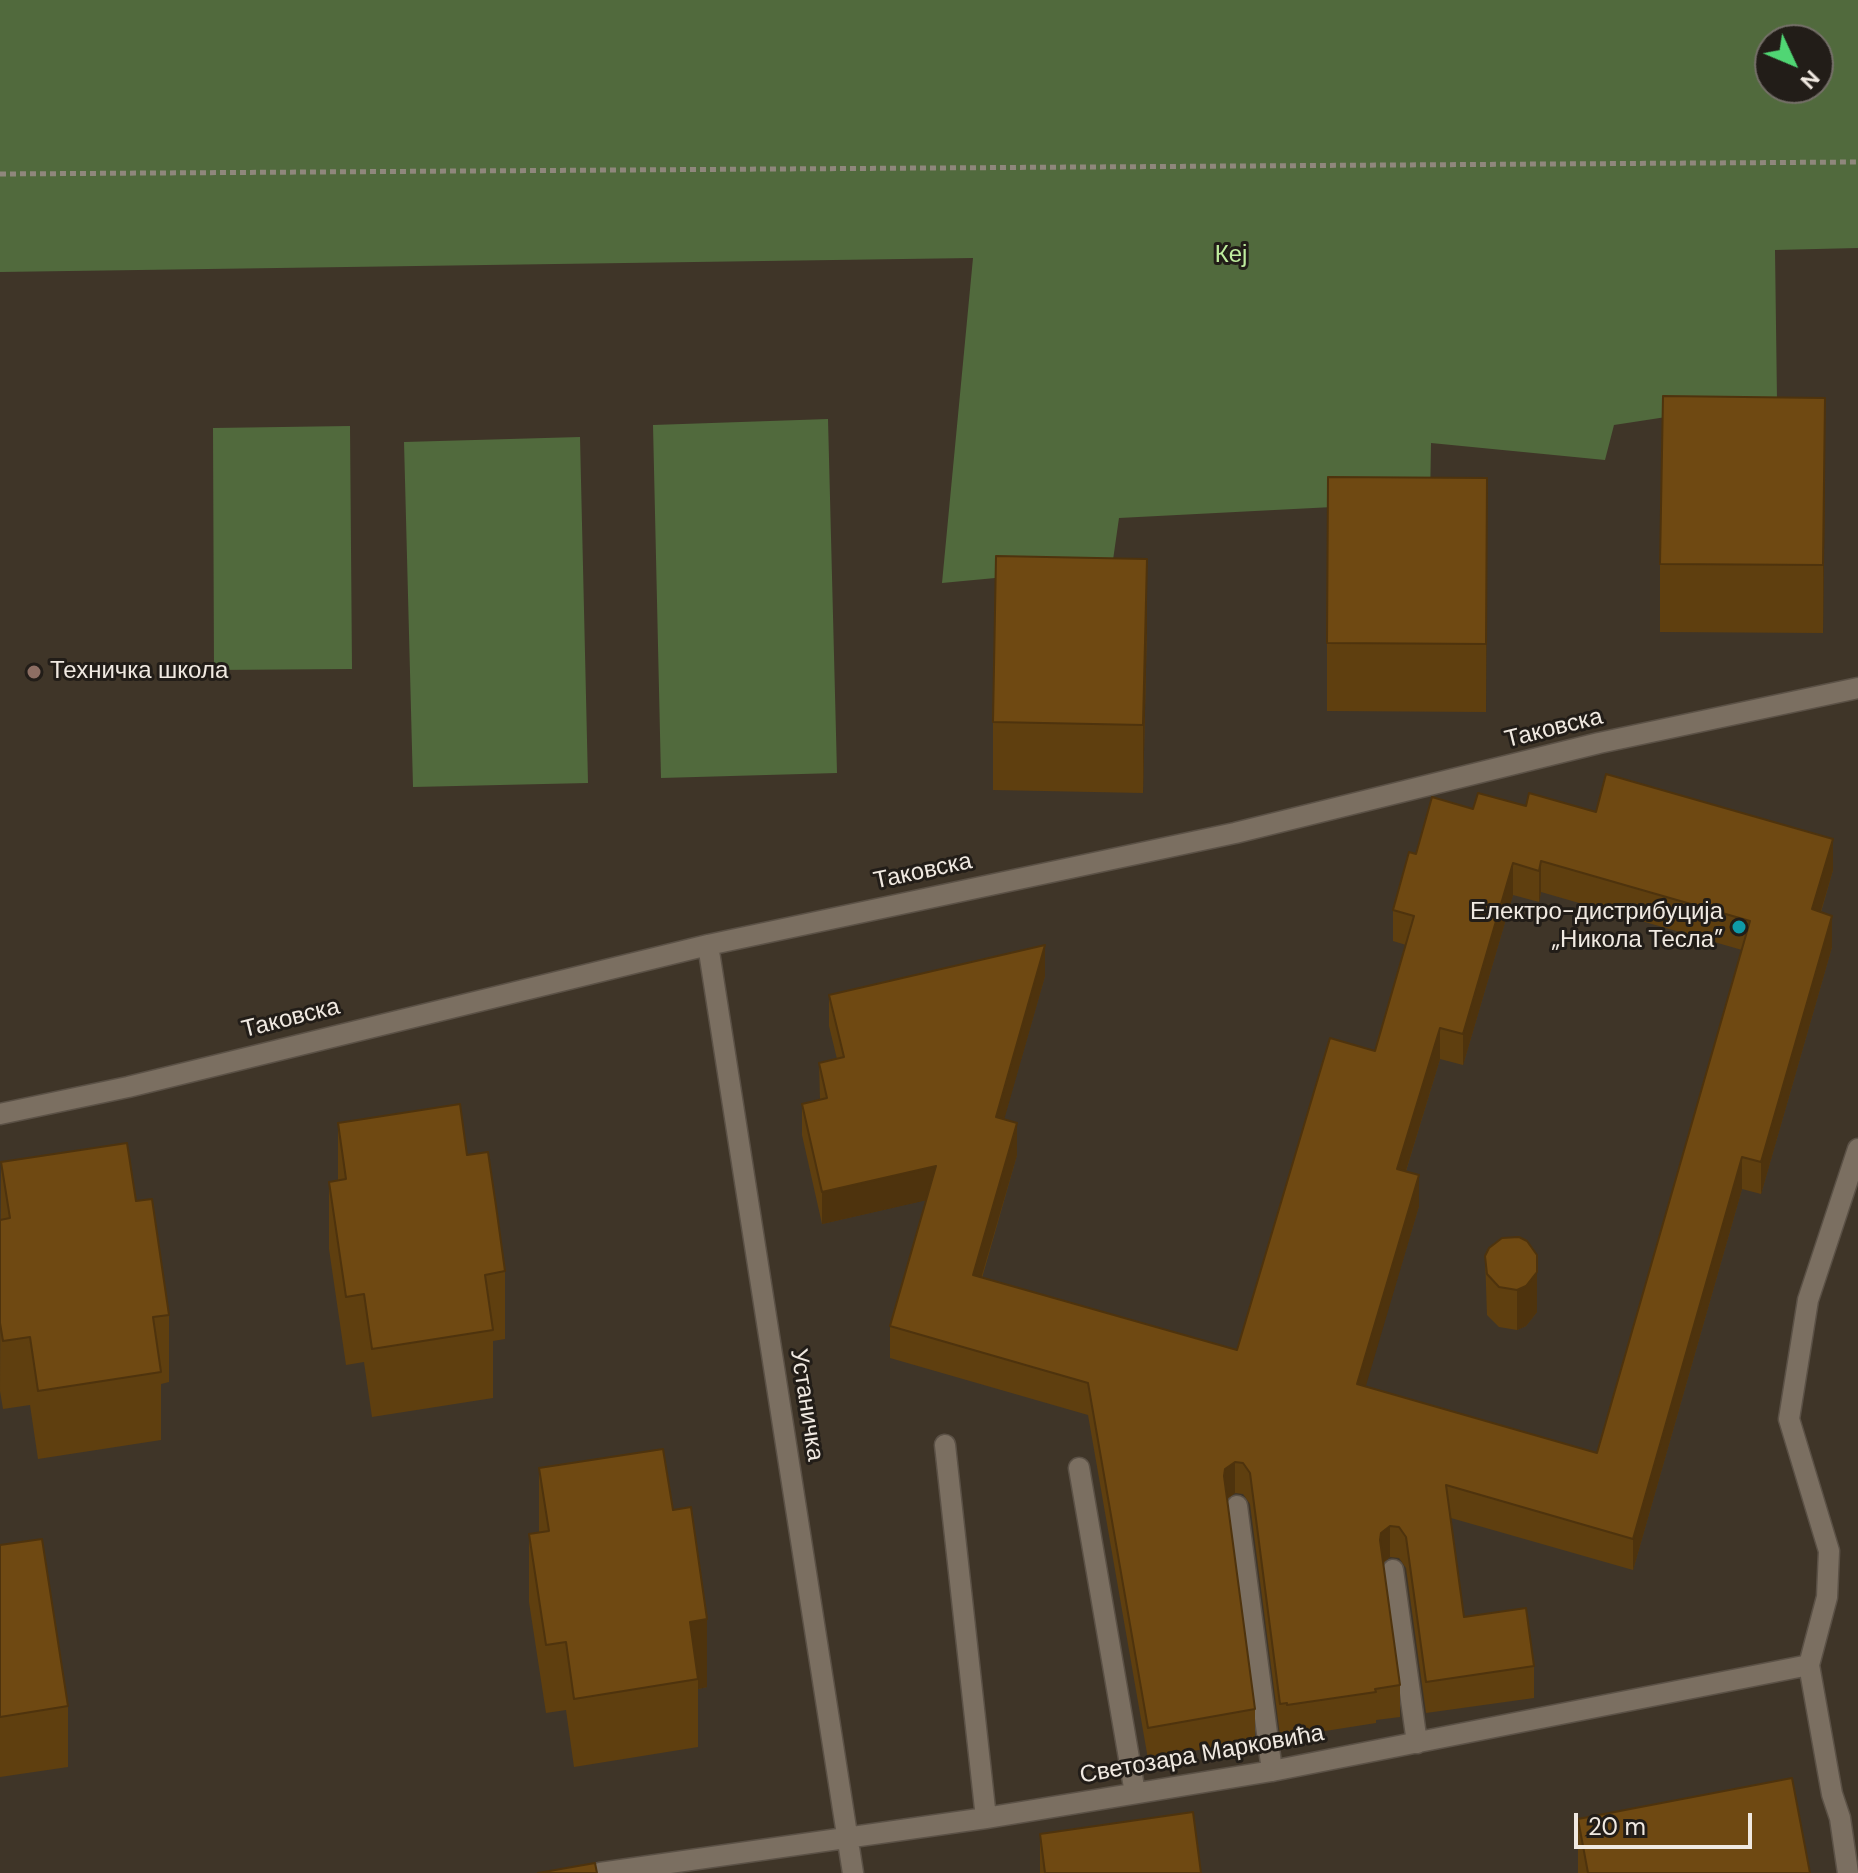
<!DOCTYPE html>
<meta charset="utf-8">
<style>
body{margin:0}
#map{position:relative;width:1858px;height:1873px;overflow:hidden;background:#3f3528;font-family:"DM Sans",sans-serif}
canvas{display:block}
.north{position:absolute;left:1754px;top:24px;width:80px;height:80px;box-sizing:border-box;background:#221d18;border:2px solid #746f68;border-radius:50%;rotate:134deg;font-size:22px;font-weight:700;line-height:32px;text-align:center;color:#f0e9e1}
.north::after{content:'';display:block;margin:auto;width:28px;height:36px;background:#50d674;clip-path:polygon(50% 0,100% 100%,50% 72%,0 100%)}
.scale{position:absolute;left:1574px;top:1813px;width:178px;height:36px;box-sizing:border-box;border:4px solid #f0e9e1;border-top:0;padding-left:10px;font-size:24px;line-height:28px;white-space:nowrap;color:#f0e9e1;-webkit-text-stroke:6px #221d18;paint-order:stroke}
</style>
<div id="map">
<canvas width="1858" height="1873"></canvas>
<div class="north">N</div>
<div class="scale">20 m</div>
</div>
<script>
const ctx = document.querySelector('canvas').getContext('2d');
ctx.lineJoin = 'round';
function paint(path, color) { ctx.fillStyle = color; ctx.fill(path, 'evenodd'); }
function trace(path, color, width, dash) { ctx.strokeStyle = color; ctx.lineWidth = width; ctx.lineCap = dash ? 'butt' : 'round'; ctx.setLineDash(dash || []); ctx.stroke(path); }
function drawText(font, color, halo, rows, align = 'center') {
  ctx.font = font + ' "DM Sans",sans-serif'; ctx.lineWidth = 6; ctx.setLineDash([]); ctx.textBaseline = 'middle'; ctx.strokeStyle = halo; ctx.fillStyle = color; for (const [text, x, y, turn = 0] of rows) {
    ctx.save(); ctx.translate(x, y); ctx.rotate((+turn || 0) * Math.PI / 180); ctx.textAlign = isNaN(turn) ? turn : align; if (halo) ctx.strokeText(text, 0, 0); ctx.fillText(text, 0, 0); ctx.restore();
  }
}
const green = new Path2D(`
 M0 0H1858V248L1775 250 1777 400 1614 425 1605 460 1431 443 1430 502 1119 518 1112 567 942 583 973 258 0 272ZM1770 40H1818V88H1770Z
 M828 419 837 773 661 778 653 425Z
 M350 426 352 669 214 670 213 428Z
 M580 437 588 783 413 787 404 442Z`);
const path = new Path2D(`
 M0 174 1858 162`);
const minor = new Path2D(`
 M708 945 853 1873
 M0 1114 128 1087 708 945 1235 833 1599 743 1858 688
 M945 1445 986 1818
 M1079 1468 1135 1793
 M1237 1506 1272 1771
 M1393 1570 1417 1743
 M600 1873 986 1818 1272 1771 1809 1665
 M1848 1873 1840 1818 1832 1794 1809 1665 1827 1597 1829 1551 1789 1419 1808 1300 1858 1149`);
const wall = new Path2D(`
 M1825 466 1823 633 1660 632V564Z
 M1487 478 1486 712 1327 711V643Z
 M1147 627 1143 793 993 790V722Z
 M1526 806 1596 812 1833 870 1821 912 1832 947 1761 1194 1742 1189 1633 1570 1451 1518 1464 1617 1534 1666V1698L1426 1713 1406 1568 1399 1558 1390 1557 1383 1563 1400 1685V1717L1376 1720V1723L1287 1737V1734L1280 1735 1250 1504 1243 1494 1235 1493 1227 1499 1255 1709V1740L1148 1759 1088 1415 890 1358V1326L926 1200 822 1224 802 1135V1104L820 1099 819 1063 837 1059 829 1026V995L1045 976 1004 1119 1017 1155 982 1278 1237 1350 1375 1051 1406 945 1393 941V910L1416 854 1473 809ZM1541 892 1742 950 1597 1453 1365 1387 1419 1206 1406 1171 1440 1059 1463 1065 1513 895 1539 902Z
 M338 1123 467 1155 505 1271V1339L493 1341V1398L372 1417 364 1362 346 1365 329 1249V1182L338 1180Z
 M1 1162 136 1201 169 1315V1382L161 1384V1440L38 1459 30 1405 3 1409 0 1391Z
 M1537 1255V1312L1526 1326 1517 1330 1499 1327 1487 1315 1485 1256Z
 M539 1468 673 1510 707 1687 698 1689V1747L574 1767 566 1710 546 1713 529 1602V1534L539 1532Z
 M0 1545 68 1706V1767L0 1777Z
 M1578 1819 1810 1873H1578Z
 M1040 1834 1201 1873H1040Z`);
const shadedWall = new Path2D(`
 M1825 398V466L1823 633V565Z
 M1487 546 1486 712V644Z
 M1147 559V627L1143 793V725Z
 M1833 839V870L1812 941V909Z
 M1541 861V892L1539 902V871Z
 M1513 863V895L1463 1065V1034Z
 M1832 916V947L1761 1194V1162Z
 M1045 945V976L996 1148V1117Z
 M1440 1028V1059L1397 1200V1169Z
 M1017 1123V1155L973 1306V1275Z
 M1742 1157V1189L1633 1570V1539Z
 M936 1166V1198L822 1224V1192Z
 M1419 1175V1206L1357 1416V1384Z
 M1537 1272V1312L1526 1326 1517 1330V1290Z
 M1235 1462V1493L1225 1500 1224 1476 1225 1469Z
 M1390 1526V1557L1381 1564 1380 1540 1381 1533Z
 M707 1619V1687L698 1689V1679L690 1622Z`);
const building = new Path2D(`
 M1663 396 1825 398 1823 565 1660 564Z
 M1328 477 1487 478 1486 644 1327 643Z
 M996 556 1147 559 1143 725 993 722Z
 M1606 774 1833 839 1812 909 1832 916 1761 1162 1742 1157 1633 1539 1446 1485 1464 1617 1526 1608 1534 1666 1426 1682 1406 1537 1399 1527 1390 1526 1381 1533 1380 1540 1400 1685 1375 1689 1376 1692 1287 1705V1703L1280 1704 1250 1473 1243 1463 1235 1462 1225 1469 1224 1476 1255 1709 1148 1728 1088 1383 890 1326 936 1166 822 1192 802 1104 827 1098 819 1063 844 1057 829 995 1045 945 996 1117 1017 1123 973 1275 1237 1350 1330 1038 1375 1051 1414 916 1393 910 1409 852 1416 854 1432 797 1473 809 1478 793 1526 806 1529 793 1596 812ZM1541 861 1750 921 1597 1453 1357 1384 1419 1175 1397 1169 1440 1028 1463 1034 1513 863 1539 871Z
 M460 1104 467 1155 488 1152 496 1206 505 1271 485 1275 493 1330 372 1349 364 1294 346 1297 329 1182 346 1179 338 1123Z
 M127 1143 136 1201 152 1199 169 1315 153 1317 161 1372 38 1391 30 1337 3 1341 0 1323V1220L10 1218 1 1162Z
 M1519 1237 1527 1241 1537 1255V1272L1526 1286 1517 1290 1499 1287 1487 1274 1485 1256 1489 1248 1502 1238Z
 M663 1449 673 1510 691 1507 707 1619 690 1622 698 1679 574 1699 566 1642 546 1645 529 1534 549 1531 539 1468Z
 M42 1539 68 1706 0 1717V1545Z
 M1792 1778 1810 1873H1588L1578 1819Z
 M1193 1812 1201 1873H1045L1040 1834Z
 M595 1863 597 1873H538Z`);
const markers = [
 [34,672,8,"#8d6e63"],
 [1739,927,8,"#0f9aa8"]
];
const parkNames = [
 ["Кеј",1231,256]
];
const poiNames = [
 ["Техничка школа",50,672],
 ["Електро-дистрибуција",1723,913,"right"],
 ["„Никола Тесла”",1723,941,"right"]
];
const streetNames = [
 ["Таковска",1554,729,-14],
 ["Таковска",923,872,-12],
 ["Таковска",291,1019,-14],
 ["Устаничка",806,1405,81],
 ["Светозара Марковића",1202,1755,-10]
];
paint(green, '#516a3d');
trace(minor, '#5b5146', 23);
trace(path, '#8f877c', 5, [6, 4]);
trace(minor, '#7b6f61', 20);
paint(wall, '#5f3f0f');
paint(shadedWall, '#4e330d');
paint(building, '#6f4912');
trace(building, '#4e330d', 2);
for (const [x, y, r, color] of markers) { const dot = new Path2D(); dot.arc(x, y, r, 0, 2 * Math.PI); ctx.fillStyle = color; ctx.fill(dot); trace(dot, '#221d18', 3); }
drawText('24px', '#bfed9e', '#221d18', parkNames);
drawText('24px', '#f0e9e1', '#221d18', poiNames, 'left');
drawText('24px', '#f0e9e1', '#221d18', streetNames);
</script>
